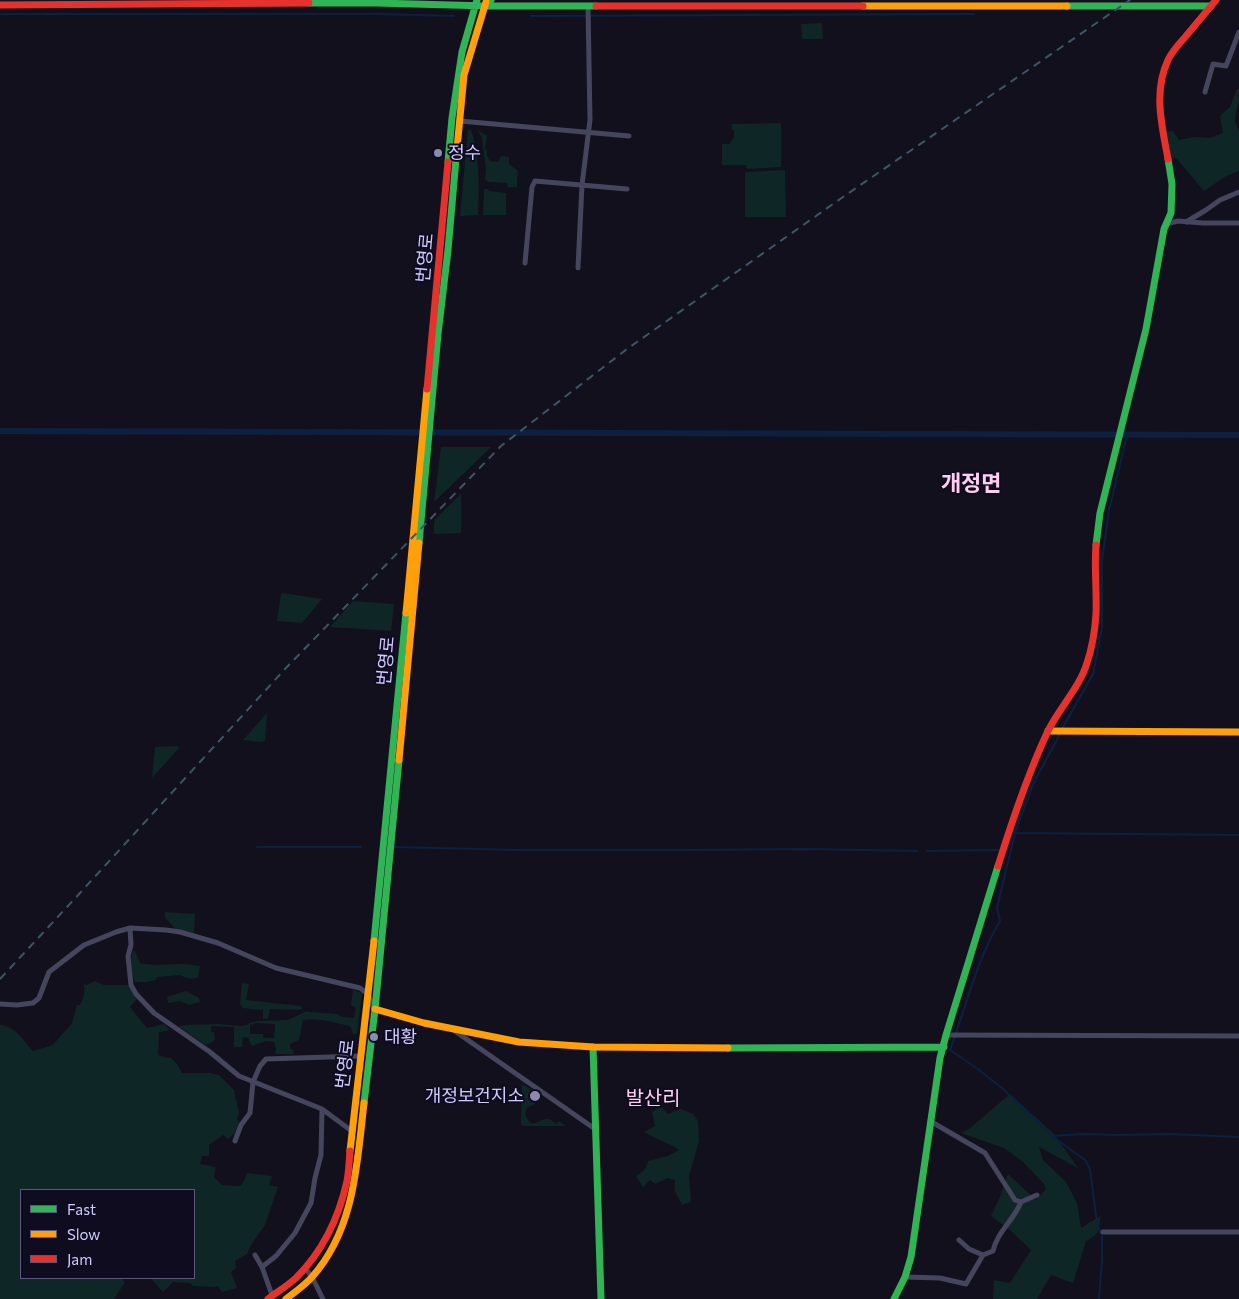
<!DOCTYPE html>
<meta charset="utf-8">
<style>
body{margin:0}
#map{position:relative;width:1239px;height:1299px;overflow:hidden;background:#12101c;font-family:Commissioner,sans-serif}
canvas{display:block}
.legend{position:absolute;left:20px;top:1189px;width:175px;height:90px;box-sizing:border-box;background:#0f0c20;border:1px solid #5c5879;margin:0;padding:6px 9px;list-style:none;font-size:15px;color:#cfcbff}
.legend li{display:flex;align-items:center;gap:10px;height:25px}
.legend b{width:25px;border:1px solid #5c5879}
</style>
<div id="map">
<canvas width="1239" height="1299"></canvas>
<ul class="legend">
<li><b style="height:6px;background:#30b455"></b>Fast</li>
<li><b style="height:6px;background:#ff9f0a"></b>Slow</li>
<li><b style="height:6px;background:#e5322d"></b>Jam</li>
</ul>
</div>
<script>
const ctx = document.querySelector('canvas').getContext('2d');
ctx.lineJoin = 'round';
function paint(path, color) { ctx.fillStyle = color; ctx.fill(path, 'evenodd'); }
function trace(path, color, width, dash) { ctx.strokeStyle = color; ctx.lineWidth = width; ctx.lineCap = dash ? 'butt' : 'round'; ctx.setLineDash(dash || []); ctx.stroke(path); }
function drawText(font, color, halo, rows, align = 'center') {
  ctx.font = font + ' Commissioner,"Noto Sans KR",sans-serif'; ctx.lineWidth = 4; ctx.setLineDash([]); ctx.textBaseline = 'middle'; ctx.strokeStyle = halo; ctx.fillStyle = color; for (const [text, x, y, turn = 0] of rows) {
    ctx.save(); ctx.translate(x, y); ctx.rotate((+turn || 0) * Math.PI / 180); ctx.textAlign = isNaN(turn) ? turn : align; if (halo) ctx.strokeText(text, 0, 0); ctx.fillText(text, 0, 0); ctx.restore();
  }
}
const green = new Path2D(`
 M822 23 823 39H802L801 24Z
 M1237 89H1239V101L1236 111 1235 122 1239 131V171L1226 176 1204 191 1177 159 1172 157 1166 132 1173 131 1179 140 1194 137 1210 138 1223 133 1220 116 1230 107Z
 M781 123V167L747 169 746 165H722V144H729L734 137V130H732V124Z
 M468 130H471C480 156 479 187 478 215L460 216Z
 M478 130 487 136 485 149 487 151V156L490 161 498 162 501 156 509 157V164L518 171 517 187H508L507 183 488 182 485 179 486 170 482 138Z
 M785 170 786 217H745V172Z
 M484 189H488L489 191 506 193V215H483Z
 M441 447H491L434 502Z
 M461 494V533L434 534V523L435 519Z
 M283 593 322 599 302 623 277 621 281 594Z
 M353 601 394 604 391 631 330 627Z
 M267 713 265 741 261 742 243 740Z
 M177 746 179 748 152 778 155 747Z
 M165 912 195 914 194 933 174 929V927L165 918Z
 M133 951H135L140 963C144 965 148 963 152 965L183 964 200 966 198 977C193 980 185 978 180 975L157 977 156 980C149 982 140 983 134 981 132 971 129 960 133 951Z
 M95 981 104 985H128L137 999 130 1007 147 1028 164 1024 170 1030 159 1032 158 1055 164 1057 171 1058 177 1064 182 1073H210L219 1075 234 1090 239 1113 237 1119 239 1122 235 1133 228 1139 223 1135 209 1145V1156H202L200 1164 216 1167 214 1177 222 1185 240 1186 244 1181 247 1173 272 1176 269 1185 278 1187 265 1225 251 1245 247 1254 235 1261 236 1268 231 1272 237 1288 222 1292 218 1286 215 1287 193 1286 190 1283 173 1282 163 1292 152 1280 154 1278H194V1190H21V1278H121L125 1282 114 1299H0V1025C14 1025 24 1041 33 1051L53 1045 72 1023 77 1005H80C84 998 85 992 84 984L87 985Z
 M242 983 249 984 246 1000 301 1006 302 1009 298 1010 270 1009 268 1018 263 1019V1010L243 1008 240 1004Z
 M353 990 362 993 357 1034H353L350 1026C335 1023 318 1017 303 1020L299 1040 290 1044V1048L293 1050 294 1054H275L276 1049 274 1042 266 1041 252 1046 249 1041V1038L243 1037 242 1047H234V1027L211 1026V1032H214L215 1039 211 1043 206 1045 178 1026 185 1025 217 1024 242 1026 247 1025 250 1023 259 1021 288 1020 307 1011 309 1012 337 1014 342 1017 354 1018 356 1008 351 1005ZM256 1023 275 1024 274 1038H266L263 1037V1034H250V1025Z
 M186 991 199 998 200 1002 189 1005 180 1001 168 1003 167 997Z
 M522 1084 540 1095C539 1098 538 1101 536 1103 533 1106 528 1105 526 1110 525 1113 525 1115 527 1118 533 1130 541 1117 549 1119 550 1119 555 1123 556 1124L559 1121 566 1126H523L521 1124Z
 M1010 1094 1054 1134 1078 1168 1039 1147 1043 1160 1066 1182 1077 1203 1081 1228 1100 1216C1100 1231 1099 1235 1086 1241L1073 1283 1051 1275 1037 1299H993L994 1280 1010 1283 1031 1250 1011 1231 991 1216 1000 1197 1008 1174 1036 1200 1046 1189 1044 1184 1022 1161 1004 1148 961 1133 969 1129Z
 M661 1107 668 1114 681 1109 693 1114 698 1121 699 1141 689 1176 691 1202 682 1205 675 1191V1180L667 1178 655 1184 650 1180 643 1187 636 1176C643 1172 646 1169 648 1161L668 1156 679 1150C668 1142 656 1139 644 1132L655 1126 652 1112Z`);
const stream = new Path2D(`
 M0 14H377L454 16
 M531 16 974 14
 M1062 729 1093 674 1102 627V561L1109 510 1127 435
 M1060 734 1033 784 1015 833 997 908 1000 921C976 961 966 1008 950 1050L975 1067 1002 1088 1053 1137 1085 1160 1090 1169 1097 1223 1102 1236V1260L1099 1299
 M1015 833 1239 835
 M257 847H361
 M395 847 518 850H688L807 849 917 851
 M927 851 998 850
 M1052 1136 1082 1134 1117 1135 1169 1134 1239 1137`);
const canal = new Path2D(`
 M0 431 1239 435`);
const street = new Path2D(`
 M1205 92 1213 64 1226 66 1239 32
 M460 121 629 136
 M1186 222 1206 210 1220 200 1239 192
 M1166 224 1178 221 1203 223H1239
 M525 263 532 187 535 181 627 189
 M578 268 582 185 590 120 588 6
 M130 928 131 945 128 956 131 985 136 994 154 1013 210 1052 239 1076 322 1109 353 1132
 M0 1004 17 1005 33 1003 39 998 49 972 84 945 116 932 130 928 166 930 180 932 218 943 276 968 360 988C368 993 371 1001 374 1009
 M452 1029 595 1129
 M946 1035 1239 1036
 M930 1121 985 1153 1015 1200 1021 1202
 M235 1141 241 1125 250 1113 253 1082 260 1066 266 1059 361 1056
 M1103 1232H1239
 M255 1255 262 1267 272 1295
 M983 1255 993 1251C997 1232 1014 1220 1021 1202L1037 1195
 M262 1267 276 1256 295 1233 311 1203 315 1178 321 1155 322 1109
 M305 1268 312 1277 323 1299
 M905 1277 940 1278 966 1284 983 1255 969 1249 959 1240`);
const fast = new Path2D(`
 M309 3H376L489 6H596
 M485 6 491 0
 M1067 6H1211
 M448 162 452 118 462 52 477 0
 M419 543 438 334 448 250 456 159
 M1096 545 1100 513 1146 329 1164 229 1171 213 1172 184 1168 159
 M374 941 406 613
 M593 1047 601 1299
 M728 1048 944 1047
 M364 1103 375 1009 399 760
 M894 1299 905 1277 911 1257 940 1058 946 1035 998 866`);
const slow = new Path2D(`
 M863 6H1067
 M456 159 464 75 486 2
 M406 613 427 389
 M1048 731 1239 732
 M399 760 419 543
 M375 1009 424 1023 519 1042 593 1047 728 1048
 M350 1151 374 941
 M286 1299C295 1292 305 1285 312 1277 355 1229 357 1163 364 1103`);
const jam = new Path2D(`
 M0 5 309 3
 M596 6H863
 M1168 159C1162 126 1153 92 1168 60 1172 51 1180 43 1186 36 1196 24 1206 12 1216 0
 M427 389 448 162
 M998 866C1012 821 1027 776 1047 733 1058 709 1079 689 1087 663 1092 648 1095 630 1096 614 1097 591 1094 568 1096 545
 M268 1299C277 1292 287 1286 296 1278 322 1252 339 1217 347 1181 349 1171 349 1161 350 1151`);
const rail = new Path2D(`
 M0 979 80 893 285 669 501 446 627 349 843 197 1130 0`);
const markers = [
 [438,153,5,"#8d8ab0"],
 [374,1037,5,"#8d8ab0"],
 [535,1096,6,"#8d8ab0"]
];
const poiNames = [
 ["정수",448,153],
 ["대황",384,1037],
 ["개정보건지소",524,1096,"right"]
];
const streetNames = [
 ["번영로",425,258,-85],
 ["번영로",386,661,-85],
 ["번영로",345,1064,-83]
];
const quarterNames = [
 ["발산리",653,1098]
];
const districtNames = [
 ["개정면",971,484]
];
paint(green, '#0f2626');
trace(stream, '#0c2141', 2);
trace(canal, '#0c2141', 6);
trace(street, '#45455d', 5);
trace(fast, '#30b455', 7);
trace(slow, '#ff9f0a', 7);
trace(jam, '#e5322d', 7);
trace(rail, '#3e5565', 2, [8, 6]);
for (const [x, y, r, color] of markers) { const dot = new Path2D(); dot.arc(x, y, r, 0, 2 * Math.PI); ctx.fillStyle = color; ctx.fill(dot); trace(dot, '#0f0c20', 2); }
drawText('18px', '#cfcbff', '#0f0c20', poiNames, 'left');
drawText('18px', '#cfcbff', '#0f0c20', streetNames);
drawText('20px', '#ffcdee', '#0f0c20', quarterNames);
drawText('bold 22px', '#ffcdee', '#0f0c20', districtNames);
</script>
